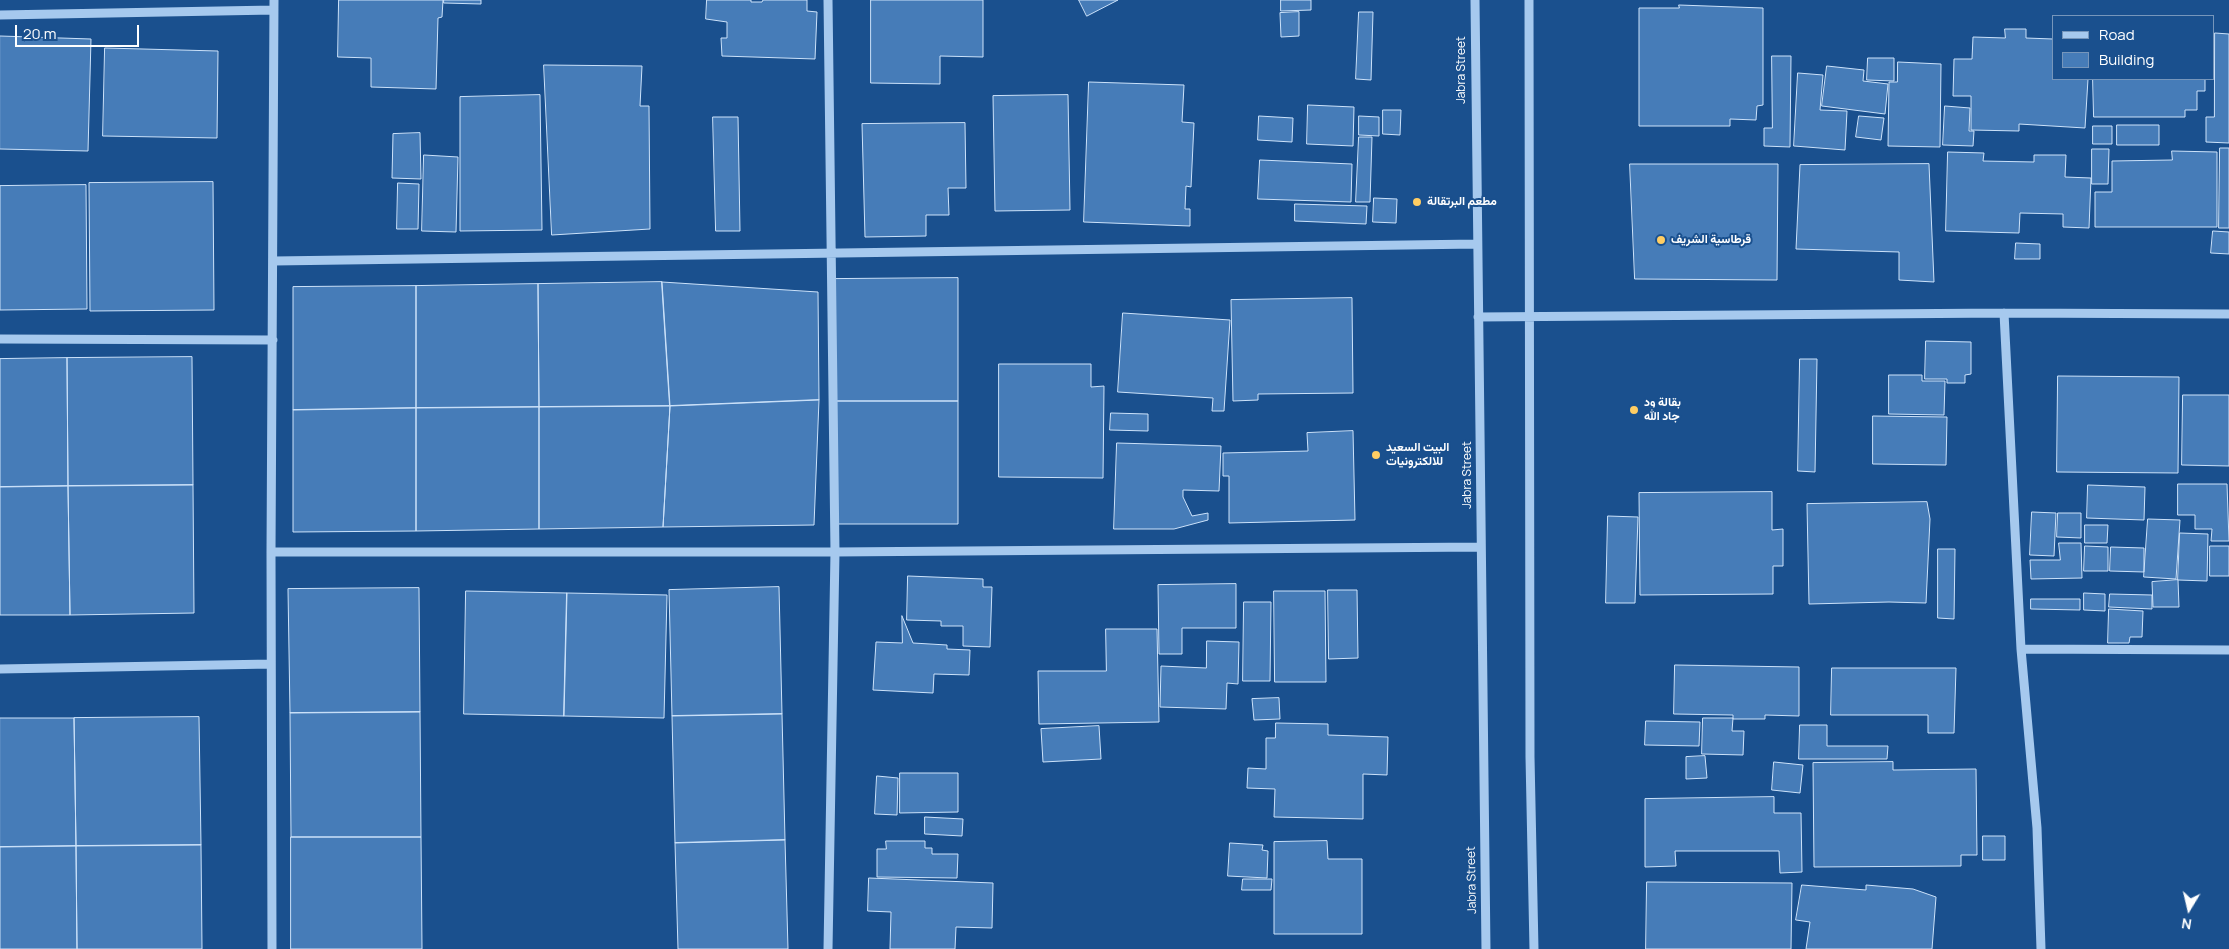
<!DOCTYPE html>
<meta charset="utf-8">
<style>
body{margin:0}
#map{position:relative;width:2229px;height:949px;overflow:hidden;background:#1a508e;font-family:Manrope,sans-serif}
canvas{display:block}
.legend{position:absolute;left:2052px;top:15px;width:162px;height:65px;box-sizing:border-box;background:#1a508e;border:1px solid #7696bb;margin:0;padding:6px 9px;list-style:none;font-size:15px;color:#fff}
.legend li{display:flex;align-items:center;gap:10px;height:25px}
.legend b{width:25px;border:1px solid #7696bb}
.north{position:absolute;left:2164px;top:884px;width:50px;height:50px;-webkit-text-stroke:4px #1a508e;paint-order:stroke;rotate:189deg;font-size:14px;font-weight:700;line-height:20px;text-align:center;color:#fff}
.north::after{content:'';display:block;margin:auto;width:18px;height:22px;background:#fff;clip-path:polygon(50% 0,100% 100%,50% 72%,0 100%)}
.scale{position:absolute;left:15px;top:25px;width:124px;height:22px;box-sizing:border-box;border:2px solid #fff;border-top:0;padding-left:6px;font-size:15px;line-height:18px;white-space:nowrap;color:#fff;-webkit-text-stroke:4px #1a508e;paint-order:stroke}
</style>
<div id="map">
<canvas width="2229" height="949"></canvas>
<ul class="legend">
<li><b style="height:6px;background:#a6c9ee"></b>Road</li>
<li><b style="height:14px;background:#467cb8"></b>Building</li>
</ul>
<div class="north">N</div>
<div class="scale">20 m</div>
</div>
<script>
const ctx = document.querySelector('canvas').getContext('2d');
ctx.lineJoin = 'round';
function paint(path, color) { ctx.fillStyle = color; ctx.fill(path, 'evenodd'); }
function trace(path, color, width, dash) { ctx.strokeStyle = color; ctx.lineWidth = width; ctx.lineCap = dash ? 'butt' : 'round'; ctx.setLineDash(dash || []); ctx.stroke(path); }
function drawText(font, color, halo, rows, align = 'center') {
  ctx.font = font + ' Manrope,Vazirmatn,sans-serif'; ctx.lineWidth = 4; ctx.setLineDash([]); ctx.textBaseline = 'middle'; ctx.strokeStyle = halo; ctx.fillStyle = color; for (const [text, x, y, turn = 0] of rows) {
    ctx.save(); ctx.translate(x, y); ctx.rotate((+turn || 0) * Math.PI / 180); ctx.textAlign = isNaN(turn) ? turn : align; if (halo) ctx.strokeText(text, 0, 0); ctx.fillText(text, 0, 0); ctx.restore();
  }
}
const building = new Path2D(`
 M339 0H443L442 17 438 18 436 89 371 87V58L338 57Z
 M444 0H481V4L444 3Z
 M707 0H751V2H762L763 0H807V11L817 12 815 59 722 56 721 38H727V22L706 19Z
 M871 0H983V57L940 56V84L871 83Z
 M1079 0H1118L1087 16Z
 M1281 0H1311V10L1281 11Z
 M1679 5 1763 8V105L1757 106 1756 120 1730 119V126H1639V8H1679Z
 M1299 12V36L1281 37 1280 13Z
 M1359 12H1373L1371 80 1356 79Z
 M2005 29H2026V38L2053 39V79H2088L2085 128 2019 124V131L1971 130V96H1953L1954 59H1972L1973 37 2005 38Z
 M2215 33 2229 34V143L2206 142V117H2214Z
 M0 36 91 39 88 151 0 149Z
 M105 48 218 51 217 138 103 136Z
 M1772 56H1791L1790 147 1764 146V128H1772Z
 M1868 58H1894V81L1867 80Z
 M1898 62 1941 64 1940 147 1888 146 1889 82H1897Z
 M544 65 642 66 640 106H649L650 229 552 235Z
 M1827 66 1864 70 1863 81 1888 84 1885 114 1822 106Z
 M1798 73 1823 75 1820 110 1847 111 1845 150 1794 146Z
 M2093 79H2205V91H2197V110H2185V117H2094Z
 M1089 82 1184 85 1182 122 1194 123 1191 187 1186 186 1185 209H1190V226L1084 222Z
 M540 95 542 230 460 231V97Z
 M1068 95 1070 210 995 211 993 96Z
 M1308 105 1354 107 1353 146 1307 144Z
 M1945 106 1970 108 1969 131H1974L1973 146 1943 145Z
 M1383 110H1401L1400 135 1383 134Z
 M1259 116 1293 118 1292 142 1258 140Z
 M1359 116 1379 117V136L1359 135Z
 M1859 116 1884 118 1881 140 1856 137Z
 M713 117H738L740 231H716Z
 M965 123 966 188H948L949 215H926V236L865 237 862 124Z
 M2117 125H2159V145H2117Z
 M2093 126H2112V144H2093Z
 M420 133 421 179 392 178 393 134Z
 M1359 137H1372L1370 202H1356Z
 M2220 148H2229V228H2219Z
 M2092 149H2109L2108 184H2092Z
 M2172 151 2217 152V227H2095V192H2112V161L2172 160Z
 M1948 152 1984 153 1983 161 2034 162V155H2066L2065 177 2091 178 2089 228 2063 227V214L2020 213 2019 233 1946 231Z
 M424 155 458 157 456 232 422 231Z
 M1260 160 1352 164 1351 202 1258 199Z
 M1630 164H1778L1777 280 1635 279Z
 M1929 164 1934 282 1899 280V252L1796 249 1800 165Z
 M213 182 214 310 90 311 89 183Z
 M398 183 419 184 418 229H397Z
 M86 185 87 309 0 310V186Z
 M1374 198 1397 199 1396 223 1373 222Z
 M1295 204 1367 206 1366 224 1295 221Z
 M2213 231 2229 232V254L2211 253Z
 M2016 243 2040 244V259H2015Z
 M958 278V401H835L834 279Z
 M662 282 670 406 539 407 538 284Z
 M662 282 818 292 819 400 670 406Z
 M538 284 539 407 416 408V286Z
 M416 286V408L293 410V287Z
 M1352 298 1353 393 1258 394V400L1233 401 1231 300Z
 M1123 313 1230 320 1224 411H1212L1213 398 1118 392Z
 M1926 341 1971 342V374L1965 375V383H1947V379H1925Z
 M192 357 193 485 68 486 67 358Z
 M67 358 68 486 0 487V359Z
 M1800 359H1817L1815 472 1798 471Z
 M999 364H1091V387L1104 386 1103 478 999 477Z
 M1889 375H1922V381H1945L1944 415 1889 414Z
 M2058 376 2179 377 2178 473 2057 472Z
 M2183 395H2229V466L2182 465Z
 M819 400 814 525 663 527 670 406Z
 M835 401H958V524H837Z
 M670 406 663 527 539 529V407Z
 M539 407V529L416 531V408Z
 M416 408V531L293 532V410Z
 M1111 413 1148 414V431L1110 430Z
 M1873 416 1947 417 1946 465 1873 464Z
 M1353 431 1355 520 1229 523V476H1223V453L1308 451 1307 433Z
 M1117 443 1221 446 1219 491 1183 490V497L1192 516 1208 513V520L1174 529H1114Z
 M2178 484H2227L2229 541H2211L2212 529H2195V515H2178Z
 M193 485 194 613 70 615 68 486Z
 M2088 485 2145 487 2144 520 2087 518Z
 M68 486 70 615H0V487Z
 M1772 492V530L1783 529V566H1773V594L1640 595 1639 493Z
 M1927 502 1930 519 1926 603 1889 602 1809 604 1807 504Z
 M2032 512 2056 513 2054 556 2030 555Z
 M2058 513H2081V538L2057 537Z
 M1608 516 1638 517 1635 603H1606Z
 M2148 519 2180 520 2176 579 2144 577Z
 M2085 525H2108L2107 543H2085Z
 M2180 533 2208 534 2207 581 2178 580Z
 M2059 543H2081L2082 578 2031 579 2030 560H2060Z
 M2085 546 2108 547V571H2084Z
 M2210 546H2229V576H2210Z
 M2111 547 2144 548V572L2110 571Z
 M1938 549H1955L1954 619 1938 618Z
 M908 576 983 579V587H992L990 647 963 646V626H941V621L907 620Z
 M2178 580 2179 607H2153L2152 582Z
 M1236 584V628H1182V654H1159L1158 585Z
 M779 587 782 714 672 716 669 590Z
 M419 588 420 712 290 713 288 589Z
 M1328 590H1357L1358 658 1329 659Z
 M466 591 567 593 564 716 464 714Z
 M1274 591H1325L1326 682H1275Z
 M567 593 667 595 664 718 564 716Z
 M2084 593 2105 594V611L2084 610Z
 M2110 594 2152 595V609L2109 607Z
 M2031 599H2080V610L2031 609Z
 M1244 602H1271L1270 681H1243Z
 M2109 609 2143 611 2142 637H2130L2129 643H2108Z
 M902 616 913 643 947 645V649L970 650 969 675 934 674 933 693 873 690 876 642 902 643Z
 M1106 629H1157L1159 722 1039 724 1038 671H1106Z
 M1207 641 1239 642 1238 684 1227 683 1226 709 1160 707 1161 666 1206 668Z
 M1675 665 1799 667V716L1765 715V719H1733V715L1674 714Z
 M1832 668H1956L1954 733H1928V715H1831Z
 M1279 698 1280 719 1254 720 1252 699Z
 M420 712 421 837H291L290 713Z
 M782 714 785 840 675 843 672 716Z
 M199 717 201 845 76 846 74 718Z
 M0 718H74L76 846 0 847Z
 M1703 718H1733L1732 731H1744L1743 755 1702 754Z
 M1646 721 1700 722 1699 746 1645 745Z
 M1276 723 1328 724V735L1388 737 1387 775 1363 774V819L1274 817 1275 789 1247 788 1248 768 1266 769V738H1275Z
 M1800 725H1827V746H1888L1887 759H1799Z
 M1099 726 1101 759 1043 762 1041 729Z
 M1705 756 1707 778 1686 779V757Z
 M1774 762 1803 765 1800 793 1772 790Z
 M1893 762V770L1976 769 1977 855H1961V866L1814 867 1813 763Z
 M900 773H958V812L900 813Z
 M877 776 898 778 897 815 875 814Z
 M1774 797V813H1801L1802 872 1780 873 1779 851H1675L1676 866 1645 867V799Z
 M925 817 963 819 962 836 925 834Z
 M1983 836H2005V860H1983Z
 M291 837H421L422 949H291Z
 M785 840 788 949H678L675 843Z
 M886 841H925V848H932V854H958L957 878 877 877V849H886Z
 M1327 841 1328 859H1362V934H1274V842Z
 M1230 843 1263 845 1262 850 1268 851 1267 878 1228 876Z
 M201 845 202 949H77L76 846Z
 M76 846 77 949H0V847Z
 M869 878 993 883 992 928 956 927 955 949H890L891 912 868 911Z
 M1243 879H1272L1271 890H1242Z
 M1647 882 1792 883 1791 949H1646Z
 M1802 885 1866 890V885L1913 889 1936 897 1932 949H1806L1810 922 1796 920Z`);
const minor = new Path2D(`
 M828 0 835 552 828 949
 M1475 0 1486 949
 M1529 0 1530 757 1534 949
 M0 15 274 10
 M274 261 1477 244
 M2004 313 2021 649 2037 828 2041 949
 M1478 317 2004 313 2229 314
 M0 339 273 340
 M271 552H835L1481 547
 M2021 649 2229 650
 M0 669 271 664
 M272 949 271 552 274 0`);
const markers = [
 [1417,202,5,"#ffcd63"],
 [1661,240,5,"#ffcd63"],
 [1634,410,5,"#ffcd63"],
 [1376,455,5,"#ffcd63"]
];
const streetNames = [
 ["Jabra Street",1462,70,-90],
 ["Jabra Street",1468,475,-90],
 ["Jabra Street",1472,880,-91]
];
const poiNames = [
 ["مطعم البرتقالة",1427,202],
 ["قرطاسية الشريف",1671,240],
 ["بقالة ود",1644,403],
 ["جاد الله",1644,417],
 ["البيت السعيد",1386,448],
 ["للالكترونيات",1386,462]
];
paint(building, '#467cb8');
trace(building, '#cce2fa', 1);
trace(minor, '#a6c9ee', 9);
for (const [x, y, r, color] of markers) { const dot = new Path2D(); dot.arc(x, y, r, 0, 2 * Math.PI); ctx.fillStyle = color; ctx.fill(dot); trace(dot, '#1a508e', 2); }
drawText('12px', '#fff', '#1a508e', streetNames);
drawText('bold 12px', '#fff', '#1a508e', poiNames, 'left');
</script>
